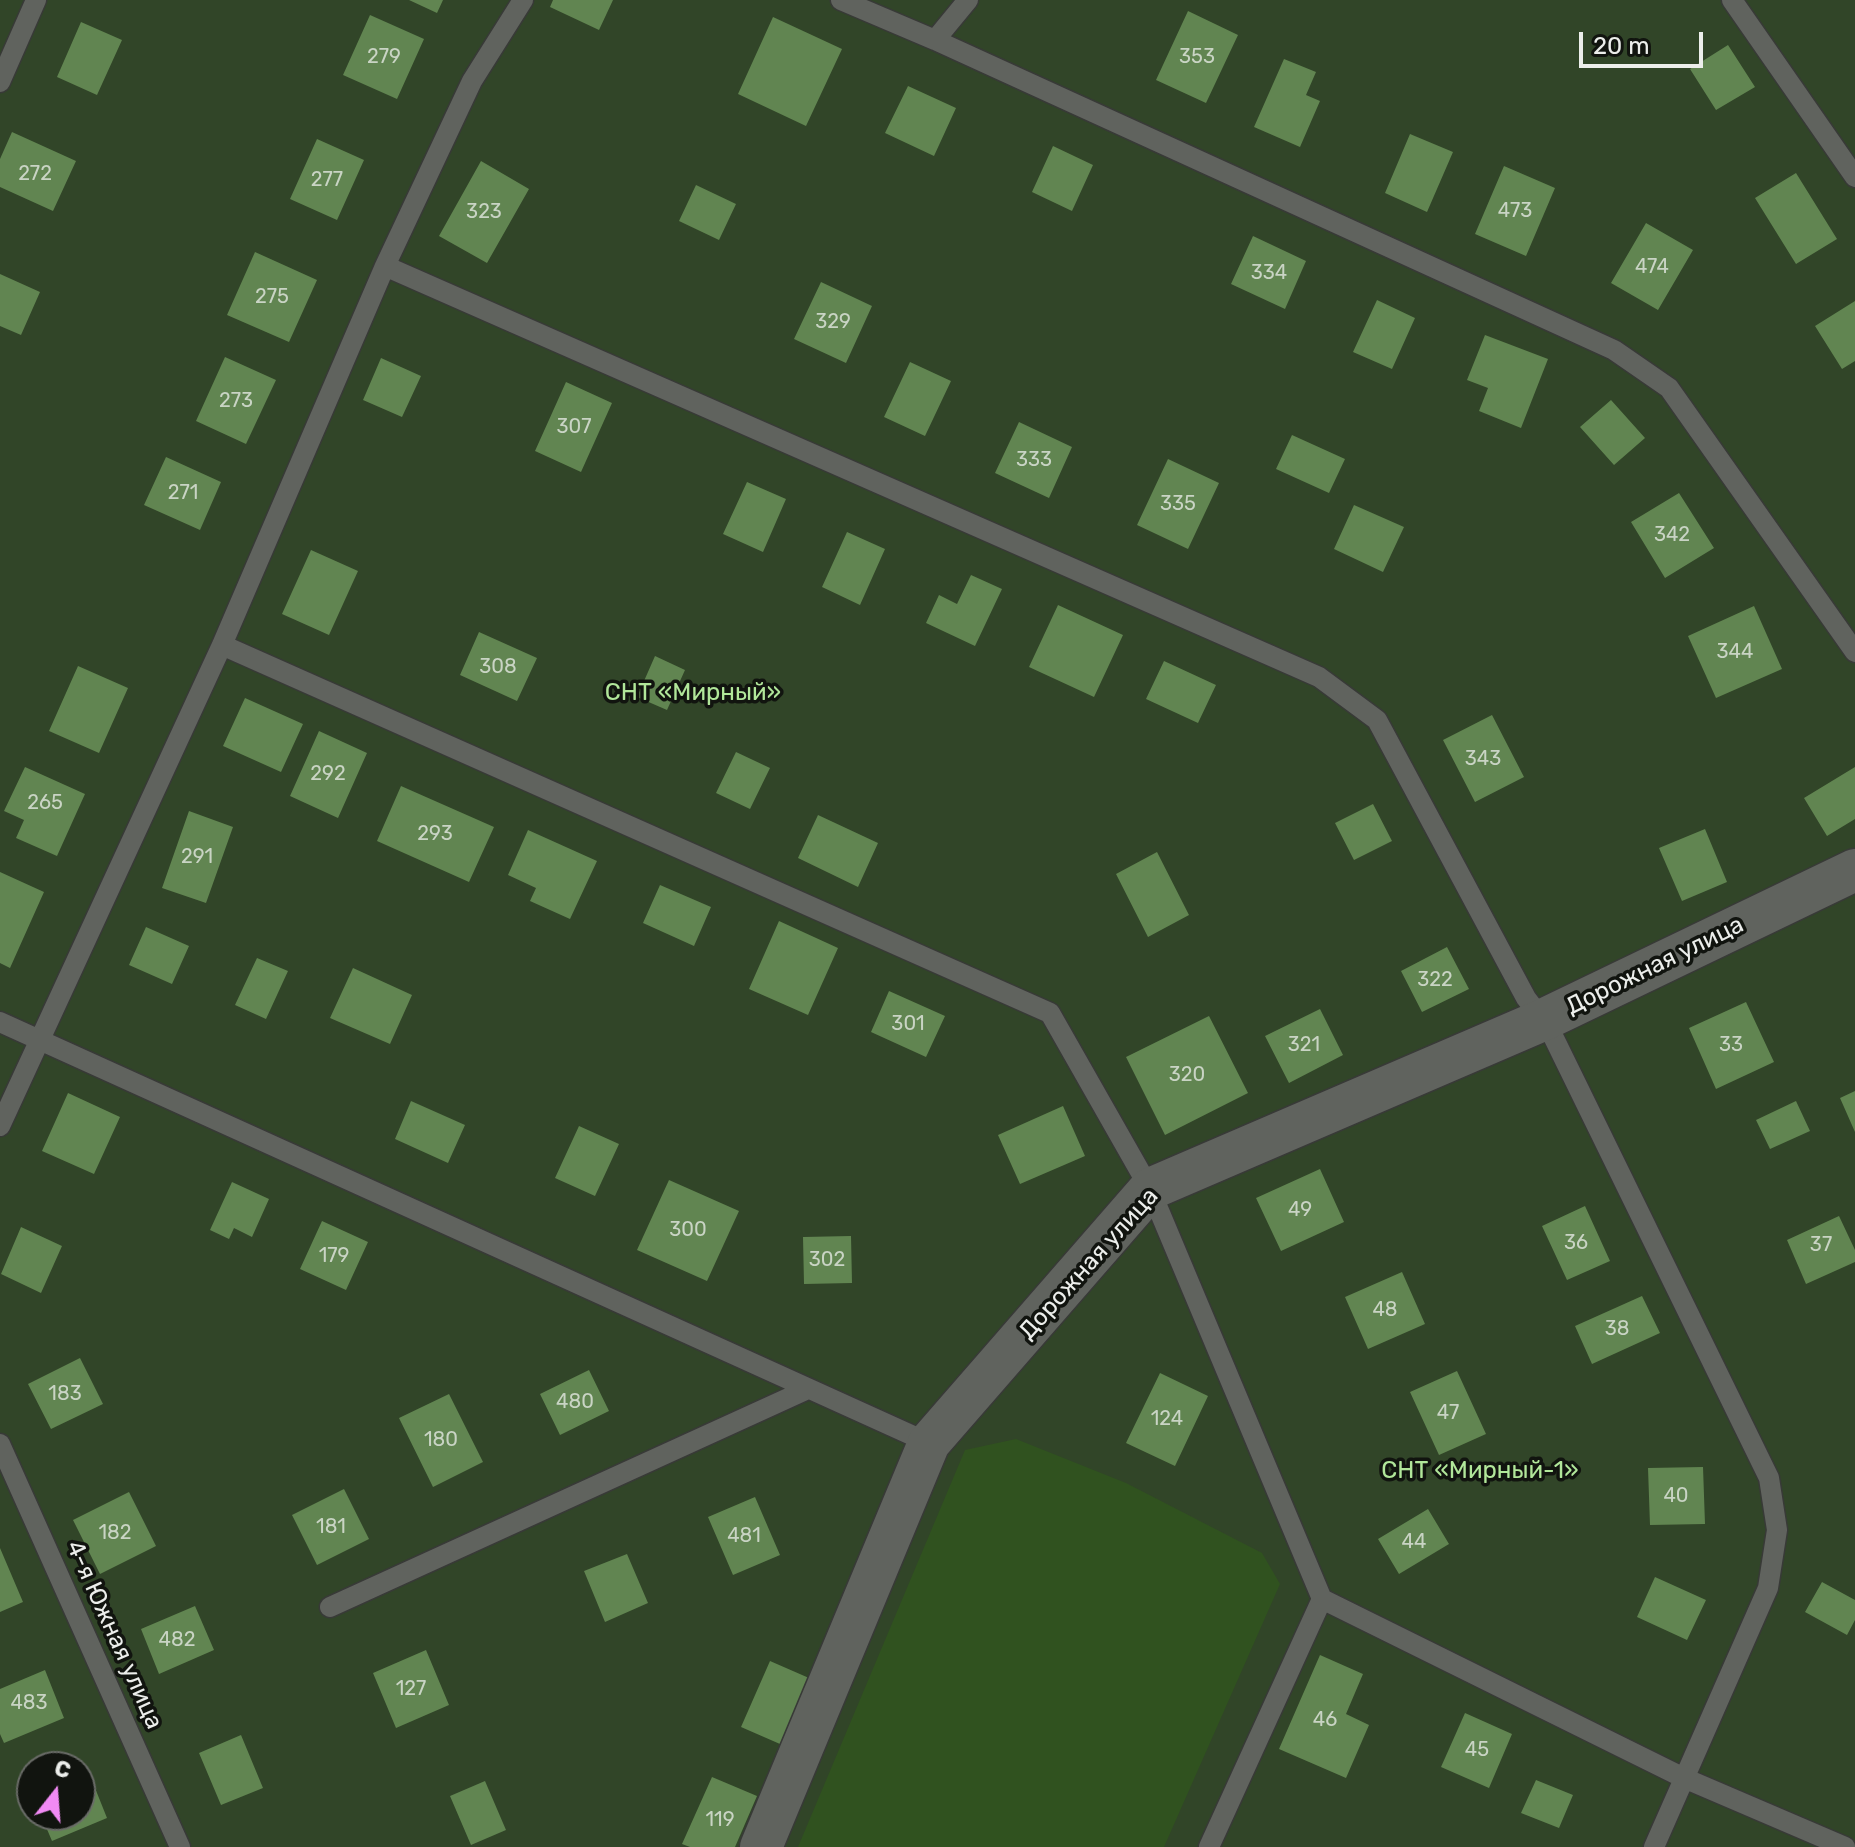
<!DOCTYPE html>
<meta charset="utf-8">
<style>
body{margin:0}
#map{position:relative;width:1855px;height:1847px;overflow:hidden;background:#1a1d18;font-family:Rubik,sans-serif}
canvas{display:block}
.north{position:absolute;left:16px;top:1751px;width:80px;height:80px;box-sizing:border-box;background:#11140f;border:2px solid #696b67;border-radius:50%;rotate:17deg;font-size:22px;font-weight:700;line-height:32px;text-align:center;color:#eceeeb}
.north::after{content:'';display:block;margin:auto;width:28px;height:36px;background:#f18af4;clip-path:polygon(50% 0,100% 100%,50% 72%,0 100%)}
.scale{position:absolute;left:1579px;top:32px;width:124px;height:36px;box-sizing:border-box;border:4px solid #eceeeb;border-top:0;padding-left:10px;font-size:24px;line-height:28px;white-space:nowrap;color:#eceeeb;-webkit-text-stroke:6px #11140f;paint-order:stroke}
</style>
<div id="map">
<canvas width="1855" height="1847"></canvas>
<div class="north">С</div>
<div class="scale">20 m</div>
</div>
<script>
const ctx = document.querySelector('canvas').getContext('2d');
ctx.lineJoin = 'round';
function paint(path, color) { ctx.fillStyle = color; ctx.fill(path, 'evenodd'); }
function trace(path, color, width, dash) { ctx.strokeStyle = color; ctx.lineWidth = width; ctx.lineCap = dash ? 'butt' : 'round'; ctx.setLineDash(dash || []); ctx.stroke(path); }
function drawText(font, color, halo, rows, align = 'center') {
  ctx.font = font + ' Rubik,sans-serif'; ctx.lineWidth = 7; ctx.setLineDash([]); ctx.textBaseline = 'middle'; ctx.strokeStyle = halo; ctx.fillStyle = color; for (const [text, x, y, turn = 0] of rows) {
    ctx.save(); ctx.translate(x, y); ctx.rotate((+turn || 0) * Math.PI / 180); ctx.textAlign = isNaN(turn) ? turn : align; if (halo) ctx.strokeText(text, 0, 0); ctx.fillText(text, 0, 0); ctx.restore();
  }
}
const green = new Path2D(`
 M0 0H1855V1847H0ZM32 1767H80V1815H32Z`);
const forest = new Path2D(`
 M1016 1439 1126 1483 1262 1553 1280 1584 1164 1847H798L965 1450Z`);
const building = new Path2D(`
 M409 0H443L437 13Z
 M553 0H613L599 30 550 7Z
 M1188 11 1238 35 1206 103 1156 80Z
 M370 15 424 39 397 99 343 75Z
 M773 17 842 49 806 126 738 94Z
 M81 22 122 40 97 95 57 77Z
 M1728 45 1755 87 1716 110 1690 69Z
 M1284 59 1316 72 1306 95 1320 101 1300 147 1254 127Z
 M908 86 956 108 934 156 885 133Z
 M12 132 76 161 53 211 0 187V159Z
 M1410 134 1453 152 1427 212 1385 193Z
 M317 139 364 160 337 220 290 199Z
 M1053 146 1093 165 1072 211 1032 192Z
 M481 161 529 189 487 263 439 236Z
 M1504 166 1555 188 1526 256 1475 234Z
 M1796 173 1837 239 1796 264 1755 198Z
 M696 185 736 204 719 240 679 221Z
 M1646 223 1693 250 1658 310 1611 283Z
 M1253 236 1306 261 1285 309 1231 284Z
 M255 252 317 280 289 342 227 315Z
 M0 274 40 292 21 335 0 326Z
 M821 282 872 306 846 363 794 339Z
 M1377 300 1415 318 1392 369 1353 352Z
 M1855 301V361L1842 369 1815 326Z
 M1485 335 1548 359 1521 428 1479 411 1488 388 1467 380Z
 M225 357 276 380 246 444 196 421Z
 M381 358 421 376 402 417 363 400Z
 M910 362 951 381 925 436 884 417Z
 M566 382 612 403 581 472 535 451Z
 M1611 400 1645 438 1614 465 1580 427Z
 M1019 422 1072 447 1049 498 995 473Z
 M1292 435 1345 459 1329 493 1276 469Z
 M166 457 221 482 200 530 144 505Z
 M1168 459 1219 483 1188 549 1137 525Z
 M747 482 786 499 763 552 723 534Z
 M1679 493 1714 548 1665 578 1631 522Z
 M1354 505 1404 527 1383 572 1334 549Z
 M847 532 885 549 860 605 822 587Z
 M311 550 358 571 329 635 282 614Z
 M971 575 1002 589 975 646 926 623 939 595 957 604Z
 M1058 605 1123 635 1094 697 1029 667Z
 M1754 606 1782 669 1716 698 1688 636Z
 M479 632 537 658 517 701 460 675Z
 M655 656 685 670 667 710 637 697Z
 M1164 661 1216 685 1198 723 1146 699Z
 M78 666 128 688 99 753 49 731Z
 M245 698 303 724 281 772 223 746Z
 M1492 715 1524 777 1475 802 1443 740Z
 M319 731 367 753 338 818 290 796Z
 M736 752 770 768 750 809 716 793Z
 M25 767 85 794 57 856 16 838 24 820 4 811Z
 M1855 767V819L1827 836 1804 798Z
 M401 786 494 827 469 882 377 841Z
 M1373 804 1392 841 1354 860 1335 823Z
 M189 811 233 827 206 903 162 888Z
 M818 815 878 843 858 887 798 858Z
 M1705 829 1727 882 1682 901 1659 848Z
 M528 830 597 861 570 919 530 901 536 888 508 875Z
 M1157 852 1189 915 1148 937 1116 874Z
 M0 872 44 892 10 968 0 963Z
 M660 885 711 907 694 946 643 923Z
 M779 921 838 948 808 1015 749 989Z
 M146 927 189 946 172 984 129 965Z
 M1447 947 1469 989 1422 1012 1401 971Z
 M257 958 288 971 266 1019 235 1005Z
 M353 968 412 995 390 1044 330 1018Z
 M889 991 945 1016 926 1057 871 1032Z
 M1746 1002 1774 1062 1716 1089 1689 1028Z
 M1320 1009 1343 1055 1289 1083 1265 1036Z
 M1209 1016 1248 1093 1165 1135 1126 1057Z
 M1855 1091V1132L1840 1098Z
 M68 1093 120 1117 94 1174 42 1151Z
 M411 1101 465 1125 448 1163 395 1139Z
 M1796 1101 1810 1131 1770 1149 1756 1120Z
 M1063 1106 1085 1156 1020 1184 998 1135Z
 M579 1126 619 1144 595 1196 555 1178Z
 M1320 1169 1344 1222 1281 1251 1256 1198Z
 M669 1180 739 1211 707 1281 637 1250Z
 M232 1182 269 1199 252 1237 234 1228 229 1239 210 1230Z
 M1585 1206 1610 1261 1567 1280 1542 1226Z
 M1839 1216 1855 1250V1262L1806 1284 1787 1240Z
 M322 1221 368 1242 346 1290 300 1269Z
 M21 1227 62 1246 41 1293 1 1274Z
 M851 1236 852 1283 804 1284 803 1237Z
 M1402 1272 1425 1324 1368 1349 1345 1297Z
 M1642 1296 1660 1333 1592 1364 1575 1326Z
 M80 1358 103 1404 51 1429 28 1384Z
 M589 1370 609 1411 560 1435 540 1394Z
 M1457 1371 1486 1434 1439 1455 1410 1392Z
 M1160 1373 1208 1396 1175 1466 1126 1443Z
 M449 1394 483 1462 433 1487 399 1418Z
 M1703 1467 1705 1524 1650 1525 1648 1468Z
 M344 1489 369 1539 317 1565 292 1515Z
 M129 1492 156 1546 100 1574 73 1520Z
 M755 1497 780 1555 733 1575 708 1517Z
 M1428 1509 1449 1544 1399 1574 1378 1539Z
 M0 1548 23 1602 0 1612Z
 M627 1554 648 1603 605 1622 584 1571Z
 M1655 1577 1706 1600 1687 1640 1637 1617Z
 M1822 1582 1855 1600V1620L1847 1635 1805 1612Z
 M195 1606 214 1650 159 1674 141 1629Z
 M426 1650 449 1705 396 1728 373 1673Z
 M1320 1655 1363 1674 1346 1714 1369 1725 1346 1778 1279 1749Z
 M770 1661 809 1678 780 1744 741 1727Z
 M45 1670 64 1718 4 1743 0 1734V1689Z
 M1465 1713 1512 1734 1489 1788 1441 1767Z
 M241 1735 263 1788 221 1805 199 1753Z
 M89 1773 107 1818 52 1841 41 1815H80V1777Z
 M712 1777 757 1796 735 1847H690L682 1844Z
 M1536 1780 1573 1795 1559 1828 1521 1813Z
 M485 1781 506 1830 471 1845 450 1796Z`);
const service = new Path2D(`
 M841 0 935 40 1614 350 1669 388 1855 652
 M1732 0 1855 177
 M935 40 968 0
 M0 82 36 0
 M385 266 1319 677 1377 720 1526 998 1549 1028 1769 1478 1777 1530 1768 1588 1654 1847
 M222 645 1050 1013 1150 1189 1322 1599 1209 1847
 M0 1022 929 1443
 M0 1126 222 645 385 266 472 81 523 0
 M0 1444 180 1847
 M1322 1599 1684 1778 1845 1847
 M330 1607 808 1389`);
const minor = new Path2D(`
 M761 1847 929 1443 1150 1189 1543 1020 1855 870`);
const numberNames = [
 ["279",384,57],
 ["353",1197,57],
 ["272",35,174],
 ["277",327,180],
 ["473",1515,211],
 ["323",484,212],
 ["474",1652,267],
 ["334",1269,273],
 ["275",272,297],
 ["329",833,322],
 ["273",236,401],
 ["307",574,427],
 ["333",1034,460],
 ["271",183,493],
 ["335",1178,504],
 ["342",1672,535],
 ["344",1735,652],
 ["308",498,667],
 ["343",1483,759],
 ["292",328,774],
 ["265",45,803],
 ["293",435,834],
 ["291",197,857],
 ["322",1435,980],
 ["301",908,1024],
 ["321",1304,1045],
 ["33",1731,1045],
 ["320",1187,1075],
 ["49",1300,1210],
 ["300",688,1230],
 ["36",1576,1243],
 ["37",1821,1245],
 ["179",334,1256],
 ["302",827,1260],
 ["48",1385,1310],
 ["38",1617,1329],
 ["183",65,1394],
 ["480",575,1402],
 ["47",1448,1413],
 ["124",1167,1419],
 ["180",441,1440],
 ["40",1676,1496],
 ["181",331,1527],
 ["182",115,1533],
 ["481",744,1536],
 ["44",1414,1542],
 ["482",177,1640],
 ["127",411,1689],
 ["483",29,1703],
 ["46",1325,1720],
 ["45",1477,1750],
 ["119",720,1820]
];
const parkNames = [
 ["СНТ «Мирный»",693,693],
 ["СНТ «Мирный-1»",1480,1471]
];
const streetNames = [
 ["Дорожная улица",1655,966,-26],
 ["Дорожная улица",1089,1264,-48],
 ["4-я Южная улица",114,1635,66]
];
paint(green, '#314528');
paint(forest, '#30521f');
paint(building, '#618551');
trace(service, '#383a37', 23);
trace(minor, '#383a37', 45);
trace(service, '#60635e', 20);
trace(minor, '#60635e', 42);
drawText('20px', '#c9d4c4', null, numberNames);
drawText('24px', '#b1e79a', '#11140f', parkNames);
drawText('24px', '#eceeeb', '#11140f', streetNames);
</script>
